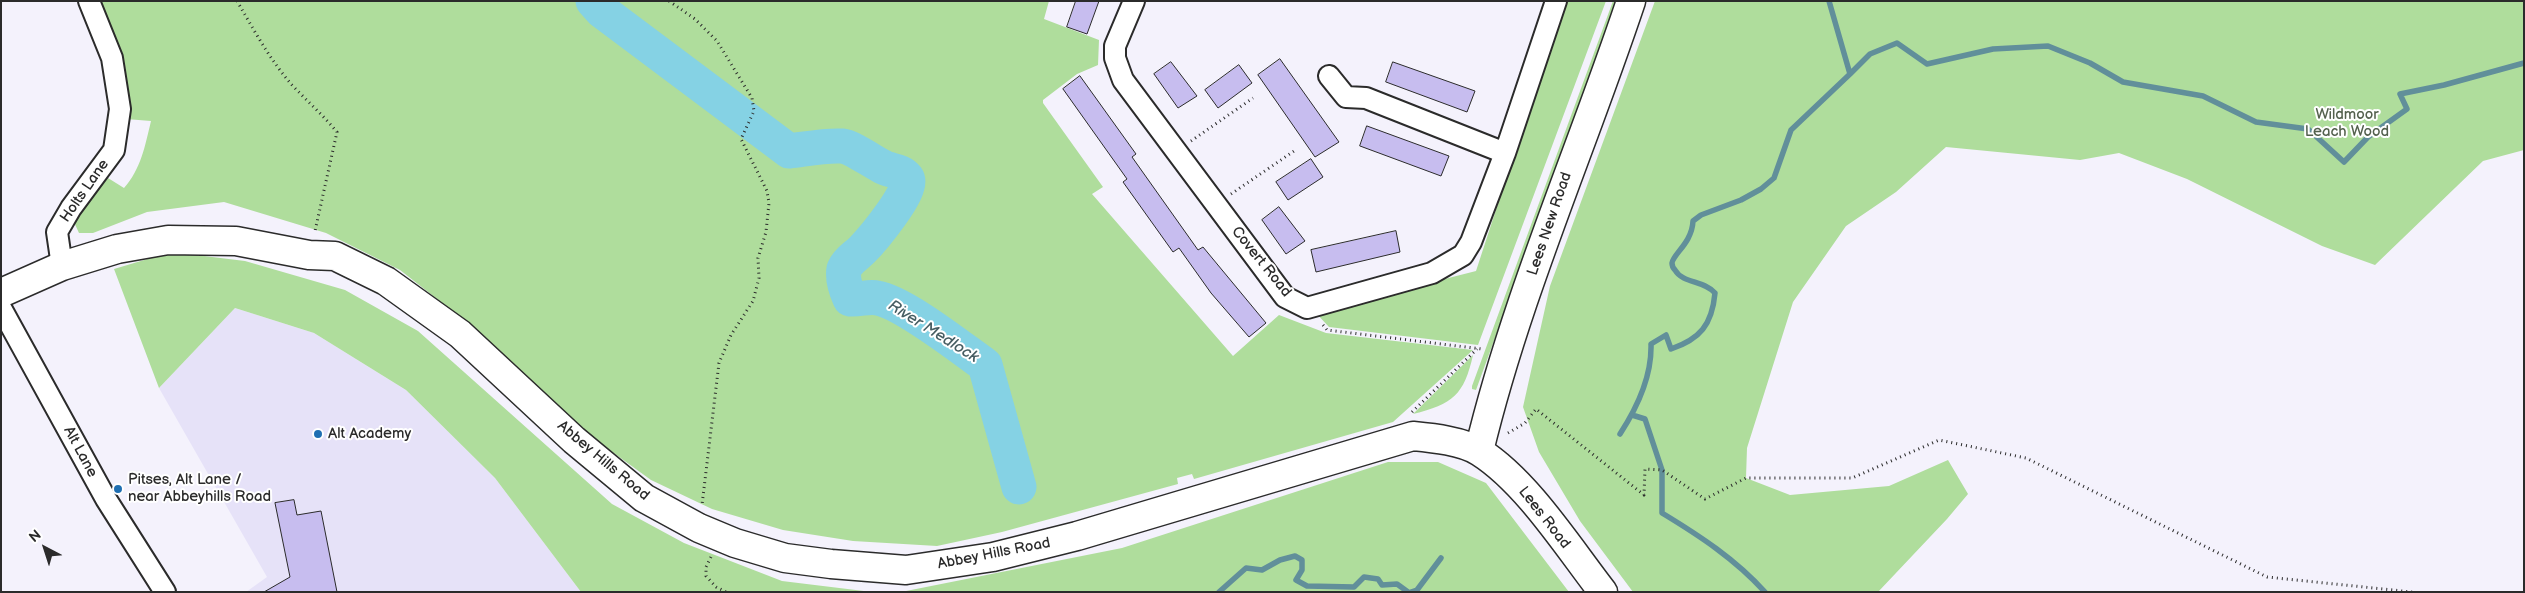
<!DOCTYPE html>
<style>
body{margin:0}
#map{position:relative;width:2525px;height:593px;overflow:hidden;background:#f4f2fc;font-family:"Balsamiq Sans",sans-serif}
canvas{display:block}
.frame{position:absolute;inset:0;border:2px solid #2b2b2b;pointer-events:none}
.north{position:absolute;left:20px;top:523px;width:50px;height:50px;-webkit-text-stroke:4px #fff;paint-order:stroke;rotate:320deg;font-size:14px;font-weight:700;line-height:20px;text-align:center;color:#2b2b2b}
.north::after{content:'';display:block;margin:auto;width:18px;height:22px;background:#2b2b2b;clip-path:polygon(50% 0,100% 100%,50% 72%,0 100%)}
</style>
<div id="map">
<canvas width="2525" height="593"></canvas>
<div class="frame"></div>
<div class="north">N</div>
</div>
<script>
const ctx = document.querySelector('canvas').getContext('2d');
ctx.lineJoin = 'round';
function paint(path, color) { ctx.fillStyle = color; ctx.fill(path, 'evenodd'); }
function trace(path, color, width, dash) { ctx.strokeStyle = color; ctx.lineWidth = width; ctx.lineCap = dash ? 'butt' : 'round'; ctx.setLineDash(dash || []); ctx.stroke(path); }
function drawText(font, color, halo, rows, align = 'center') {
  ctx.font = font + ' "Balsamiq Sans",sans-serif'; ctx.lineWidth = 4; ctx.setLineDash([]); ctx.textBaseline = 'middle'; ctx.strokeStyle = halo; ctx.fillStyle = color; for (const [text, x, y, turn = 0] of rows) {
    ctx.save(); ctx.translate(x, y); ctx.rotate((+turn || 0) * Math.PI / 180); ctx.textAlign = isNaN(turn) ? turn : align; if (halo) ctx.strokeText(text, 0, 0); ctx.fillText(text, 0, 0); ctx.restore();
  }
}
const built = new Path2D(`
 M235 308 314 333 406 390 495 478 581 592H246L267 577 159 388Z`);
const green = new Path2D(`
 M98 1H1049L1044 19 1099 40 1098 65 1077 74 1043 100V103L1103 187 1092 194 1233 356 1279 315 1326 333 1473 350 1393 422 1194 479 1192 474 1177 478 1178 484 1002 532 937 546 853 541 783 530 712 509 651 480 586 433 469 324 400 270 326 233 224 202 147 212 93 233H79L73 220 108 178 124 188C141 169 145 146 151 121L126 119Z
 M1564 1H1606L1478 345 1329 327 1315 312 1476 271Z
 M1613 1H1618L1476 390 1472 389V386Z
 M1655 1H2524V150L2483 161 2375 265 2322 246 2187 179 2119 153 2080 160 1946 147 1896 192 1846 226 1793 302 1747 448 1746 478 1790 495 1889 486 1948 460 1968 494 1947 519 1878 592H1633L1580 521 1539 452 1523 407 1550 286Z
 M171 252 245 261 345 290 418 331 612 504 684 543 782 581 872 592H581L495 478 406 390 314 333 235 308 159 388 114 269Z
 M1473 355C1464 395 1453 404 1413 414Z
 M1388 462H1438L1486 483 1569 592H901L1122 548Z`);
const stream = new Path2D(`
 M1850 74 1870 54 1897 43 1927 64 1993 49 2048 46 2090 63 2123 82 2203 96 2256 122 2308 129 2344 162 2368 137 2407 109 2400 94 2444 85 2524 63
 M1632 415 1645 419 1662 470V513C1700 536 1735 559 1765 592
 M1620 434C1637 408 1652 376 1651 344L1666 335 1671 349C1700 339 1712 325 1715 293 1704 280 1683 284 1675 270 1673 268 1672 266 1672 263 1673 254 1692 243 1693 221L1701 215 1741 200 1761 189 1774 178 1791 130 1850 74 1829 1
 M1219 592 1246 568 1262 570 1280 560 1295 556 1302 560V570L1296 580 1307 586 1354 587 1364 577 1378 579 1382 585 1397 584 1408 592
 M1411 592 1417 590 1441 558`);
const river = new Path2D(`
 M593 1 602 11 789 151C806 149 825 145 842 146 852 147 873 162 883 167 890 171 901 170 907 178 915 189 871 241 862 250 855 257 848 260 844 269 842 279 846 290 850 299 859 300 869 296 877 298 903 302 961 348 985 365L1019 487`);
const building = new Path2D(`
 M1076 1H1099L1087 34 1067 27Z
 M1280 59 1339 142 1315 157 1258 75Z
 M1171 62 1197 96 1178 108 1154 74Z
 M1393 62 1475 91 1467 112 1386 82Z
 M1239 65 1252 83 1218 108 1205 90Z
 M1080 76 1136 154 1132 157 1198 250 1203 247 1266 323 1249 337 1211 293 1179 248 1173 252 1123 182 1127 179 1063 89Z
 M1367 126 1449 156 1441 176 1360 146Z
 M1311 159 1323 177 1288 200 1276 182Z
 M1279 207 1305 241 1286 254 1262 220Z
 M1396 231 1400 252 1316 272 1311 250Z
 M294 500 297 515 321 511 337 592H264L290 577 275 503Z`);
const path = new Path2D(`
 M237 1C254 30 270 60 292 85 307 101 323 115 337 132L315 231
 M669 1 695 19 717 41 752 98 754 111 741 139 767 191 769 203 766 232 758 258 759 278 753 301 731 335 719 363 702 505
 M1191 141 1253 98
 M1231 194 1297 149
 M1323 325 1327 330 1482 349
 M1412 412 1477 349
 M1508 433 1525 423 1536 409 1644 495 1645 469 1662 470 1705 499 1746 478H1852L1939 440 2026 458 2267 577 2412 592
 M711 557 706 567V576L716 587 726 592`);
const street = new Path2D(`
 M1134 1 1115 46V58L1123 80 1285 297 1307 308 1432 273 1463 255 1471 242 1505 153 1556 1
 M1329 76 1346 97 1366 98 1505 153
 M62 266 57 232 71 208 114 150 120 109 112 58 89 1
 M1 308 106 499 165 592`);
const secondary = new Path2D(`
 M1 293 62 266 117 249 168 240 236 241 309 255 335 256 386 281 460 334 574 440 644 498 699 528 735 543 785 558 831 564 906 570 993 557 1077 536 1413 436C1433 438 1463 441 1480 452 1527 482 1568 547 1603 592
 M1479 451C1516 297 1581 151 1631 1`);
const markers = [
 [318,434,5,"#1f6fb2"],
 [118,489,5,"#1f6fb2"]
];
const parkNames = [
 ["Wildmoor",2347,115],
 ["Leach Wood",2347,132]
];
const streetNames = [
 ["Holts Lane",85,191,-55],
 ["Lees New Road",1550,224,-71],
 ["Covert Road",1261,262,51],
 ["Alt Lane",80,452,62],
 ["Abbey Hills Road",603,461,40],
 ["Lees Road",1544,518,52],
 ["Abbey Hills Road",994,554,-11]
];
const poiNames = [
 ["Alt Academy",328,434],
 ["Pitses, Alt Lane /",128,480],
 ["near Abbeyhills Road",128,497]
];
const waterNames = [
 ["River Medlock",933,332,32]
];
paint(built, '#e6e2f8');
paint(green, '#afdd9c');
trace(stream, '#618f9a', 5.5);
trace(river, '#85d2e4', 35);
paint(building, '#c7bdef');
trace(building, '#2b2b2b', 1);
trace(street, '#2b2b2b', 24);
trace(secondary, '#2b2b2b', 31);
trace(path, '#2b2b2b', 3, [1, 4]);
trace(street, '#fff', 20);
trace(secondary, '#fff', 28);
for (const [x, y, r, color] of markers) { const dot = new Path2D(); dot.arc(x, y, r, 0, 2 * Math.PI); ctx.fillStyle = color; ctx.fill(dot); trace(dot, '#fff', 2); }
drawText('15px', '#53604d', '#fff', parkNames);
drawText('15px', '#2b2b2b', '#fff', streetNames);
drawText('15px', '#2b2b2b', '#fff', poiNames, 'left');
drawText('italic 16px', '#465d62', '#fff', waterNames);
</script>
